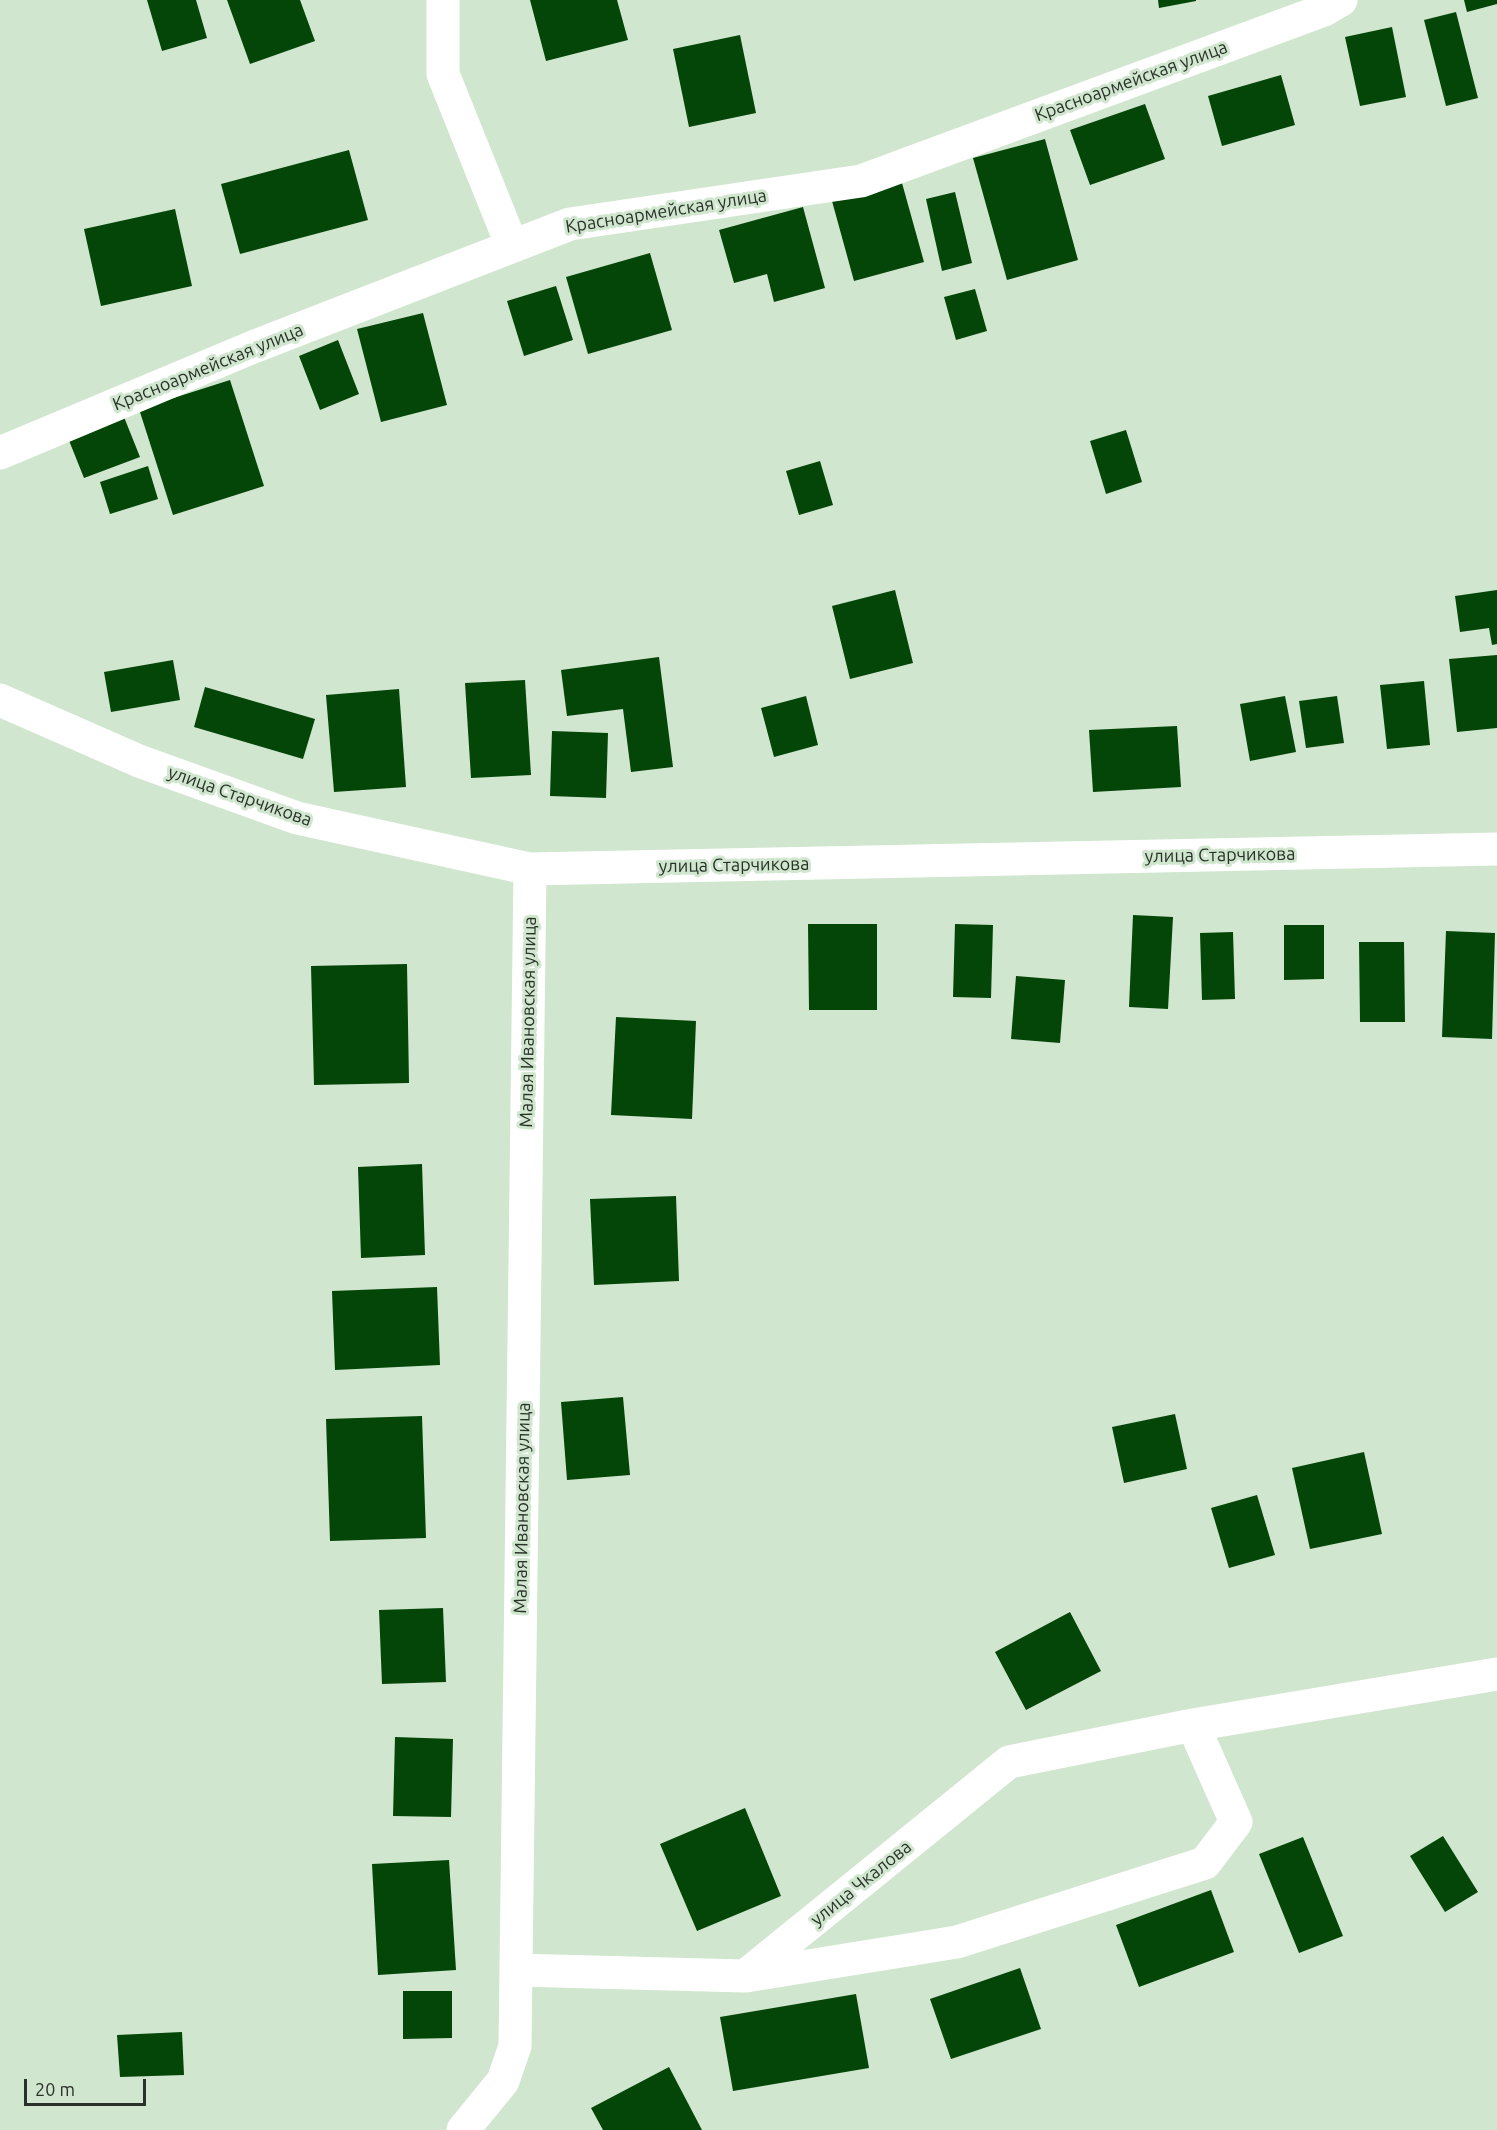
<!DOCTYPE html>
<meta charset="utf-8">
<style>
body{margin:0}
#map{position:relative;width:1497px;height:2130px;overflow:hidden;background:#d0e6ce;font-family:Ubuntu,sans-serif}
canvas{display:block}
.scale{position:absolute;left:24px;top:2079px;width:122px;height:27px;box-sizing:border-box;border:3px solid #293229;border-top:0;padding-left:8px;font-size:18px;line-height:21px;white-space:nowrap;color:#293229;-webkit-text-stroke:4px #d0e6ce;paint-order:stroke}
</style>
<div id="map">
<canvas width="1497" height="2130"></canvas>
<div class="scale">20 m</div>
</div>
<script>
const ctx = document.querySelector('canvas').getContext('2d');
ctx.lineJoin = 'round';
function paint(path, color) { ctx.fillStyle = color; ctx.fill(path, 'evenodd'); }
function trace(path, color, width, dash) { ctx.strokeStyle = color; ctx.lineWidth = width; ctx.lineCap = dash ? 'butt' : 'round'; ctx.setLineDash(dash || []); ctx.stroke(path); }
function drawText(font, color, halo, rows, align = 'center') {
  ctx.font = font + ' Ubuntu,sans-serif'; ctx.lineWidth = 6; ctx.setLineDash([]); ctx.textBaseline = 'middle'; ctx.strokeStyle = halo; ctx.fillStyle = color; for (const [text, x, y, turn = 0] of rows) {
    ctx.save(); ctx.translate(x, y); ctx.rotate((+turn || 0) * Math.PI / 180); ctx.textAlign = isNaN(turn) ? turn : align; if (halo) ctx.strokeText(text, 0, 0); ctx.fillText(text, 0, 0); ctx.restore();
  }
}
const building = new Path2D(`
 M147 0H196L207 38 162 51Z
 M227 0H300L315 41 250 64Z
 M530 0H617L628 40 546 61Z
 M1158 0H1196V1L1159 8Z
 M1464 0H1497V4L1467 12Z
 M1456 12 1478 98 1446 106 1424 20Z
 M1392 27 1406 97 1360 106 1345 37Z
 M740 35 756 113 689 127 673 49Z
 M1281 75 1295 125 1222 146 1208 96Z
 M1145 104 1165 159 1090 185 1070 130Z
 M1045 139 1078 260 1007 280 973 158Z
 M349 150 368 220 240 254 221 184Z
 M902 183 924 262 854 281 832 201Z
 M955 192 972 263 942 271 926 199Z
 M803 207 825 288 774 302 767 274 734 283 719 230Z
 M175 209 192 286 101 306 84 229Z
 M650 253 672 330 588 354 566 277Z
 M556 286 573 340 524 356 507 301Z
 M975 289 987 331 956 340 944 297Z
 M423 313 447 405 381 422 357 329Z
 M338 340 359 394 320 410 299 356Z
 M230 380 264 486 173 515 139 409Z
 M124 417 140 457 84 478 68 438Z
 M1126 430 1142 482 1106 494 1090 441Z
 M820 461 833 505 799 515 786 471Z
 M148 466 158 499 110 514 100 482Z
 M895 590 913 663 850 679 832 606Z
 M1497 590V644L1492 645 1489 628 1460 632 1455 596Z
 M1497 655V728L1457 732 1449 659Z
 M659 657 673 767 631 772 623 709 567 716 561 670Z
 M173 660 180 700 111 712 104 672Z
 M525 680 531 775 471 778 465 683Z
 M1424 681 1430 745 1387 749 1380 685Z
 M205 687 315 719 303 759 194 727Z
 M399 689 406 787 334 792 326 695Z
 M806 696 818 745 774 757 761 708Z
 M1285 696 1296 752 1250 761 1240 704Z
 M1337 696 1344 743 1306 748 1299 701Z
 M1177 726 1181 787 1093 792 1089 730Z
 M552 731 608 733 606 798 550 796Z
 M1133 915 1173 917 1168 1009 1129 1007Z
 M808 924H877V1010H809Z
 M955 924 993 925 991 998 953 997Z
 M1284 925H1324V979L1284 980Z
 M1446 931 1495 933 1492 1039 1442 1037Z
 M1233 932 1235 999 1202 1000 1200 933Z
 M1359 942H1404L1405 1022H1360Z
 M407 964 409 1083 314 1085 311 966Z
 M1016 976 1065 980 1060 1043 1011 1039Z
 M616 1017 696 1021 692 1119 611 1115Z
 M422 1164 425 1255 361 1258 358 1167Z
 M676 1196 679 1281 594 1285 590 1199Z
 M437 1287 440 1365 335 1370 332 1291Z
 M623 1397 630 1475 567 1480 561 1402Z
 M1175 1414 1187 1469 1124 1483 1112 1427Z
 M422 1416 426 1538 330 1541 326 1419Z
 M1364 1452 1382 1534 1310 1549 1292 1468Z
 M1257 1495 1275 1555 1229 1568 1211 1508Z
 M443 1608 446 1682 382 1684 379 1610Z
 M1070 1612 1101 1671 1026 1710 995 1652Z
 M395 1737 453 1739 451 1817 393 1816Z
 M745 1808 781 1896 697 1931 660 1844Z
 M1443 1836 1478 1892 1445 1912 1410 1856Z
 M1303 1837 1343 1936 1299 1953 1259 1854Z
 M449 1860 456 1970 378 1975 372 1864Z
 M1211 1890 1234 1952 1139 1987 1116 1925Z
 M1020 1968 1041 2029 951 2059 930 1999Z
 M403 1991H452V2038L403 2039Z
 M856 1994 869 2068 733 2091 720 2017Z
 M182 2032 184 2075 120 2077 117 2035Z
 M669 2067 702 2130H603L591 2108Z`);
const minor = new Path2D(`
 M443 0V74L512 246
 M0 453 253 347 570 224 861 181 1324 10 1341 0
 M0 700 139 761 297 818 530 869 1497 849
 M516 1970 745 1976 1009 1762 1193 1725 1497 1674
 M746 1976 957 1942 1205 1863 1236 1822 1193 1725
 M463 2130 503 2081 515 2046 530 869`);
const streetNames = [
 ["Красноармейская улица",1131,81,-20],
 ["Красноармейская улица",666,211,-9],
 ["Красноармейская улица",208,367,-22],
 ["улица Старчикова",240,796,19],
 ["улица Старчикова",1220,855,-1],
 ["улица Старчикова",734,865,-1],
 ["Малая Ивановская улица",528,1022,-89],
 ["Малая Ивановская улица",522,1508,-89],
 ["улица Чкалова",861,1883,-39]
];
paint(building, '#044508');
trace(minor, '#fff', 33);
drawText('18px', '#293229', '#d0e6ce', streetNames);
</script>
